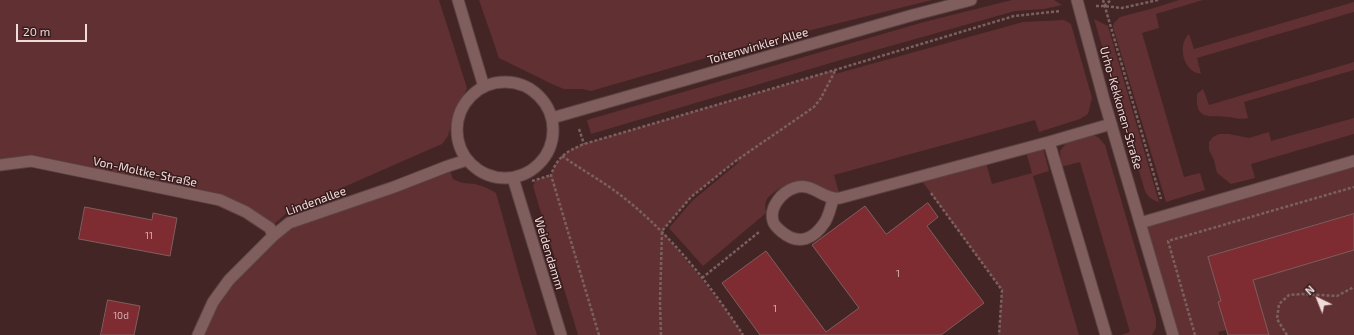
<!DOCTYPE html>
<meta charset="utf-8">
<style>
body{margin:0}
#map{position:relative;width:1354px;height:335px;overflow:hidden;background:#432525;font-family:"Exo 2",sans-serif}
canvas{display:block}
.north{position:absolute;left:1298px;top:279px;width:40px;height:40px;-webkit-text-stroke:3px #381b1c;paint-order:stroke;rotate:317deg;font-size:11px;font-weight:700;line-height:16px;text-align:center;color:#efdbda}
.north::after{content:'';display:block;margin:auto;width:14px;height:18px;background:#efdbda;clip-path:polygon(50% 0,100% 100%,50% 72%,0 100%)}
.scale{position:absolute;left:16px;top:24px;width:71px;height:18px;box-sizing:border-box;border:2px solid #efdbda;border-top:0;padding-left:5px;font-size:12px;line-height:14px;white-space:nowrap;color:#efdbda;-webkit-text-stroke:3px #381b1c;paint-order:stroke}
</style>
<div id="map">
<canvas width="1354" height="335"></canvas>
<div class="north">N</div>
<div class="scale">20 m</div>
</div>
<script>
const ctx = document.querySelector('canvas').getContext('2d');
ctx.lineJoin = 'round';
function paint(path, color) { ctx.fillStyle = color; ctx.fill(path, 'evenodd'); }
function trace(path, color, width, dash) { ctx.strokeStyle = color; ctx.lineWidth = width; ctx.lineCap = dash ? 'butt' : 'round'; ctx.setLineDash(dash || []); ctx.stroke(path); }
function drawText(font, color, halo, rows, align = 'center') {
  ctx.font = font + ' "Exo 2",sans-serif'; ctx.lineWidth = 3; ctx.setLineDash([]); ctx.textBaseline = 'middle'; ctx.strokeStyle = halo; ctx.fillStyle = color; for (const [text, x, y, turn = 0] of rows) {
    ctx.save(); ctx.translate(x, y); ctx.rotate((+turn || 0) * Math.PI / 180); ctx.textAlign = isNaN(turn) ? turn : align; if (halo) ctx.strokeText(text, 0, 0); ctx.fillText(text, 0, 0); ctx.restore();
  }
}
const green = new Path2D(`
 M0 0H439L467 88 453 119 448 136 442 144 289 211 270 228 220 200 31 161 0 165Z
 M479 0H932L747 46 591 91 582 89H564L554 85 499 58Z
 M1012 0H1054L1062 5 1044 9 1015 11 844 59 591 134 587 120 924 22Z
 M1179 0H1203L1156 14 1159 28 1142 33 1184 177 1200 173 1205 190 1166 202 1113 27 1114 23 1120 17 1154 8Z
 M1354 2V12L1197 58 1201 74C1183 72 1177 45 1189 34L1194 49Z
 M1094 19 1108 26 1159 202C1152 200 1148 197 1145 191Z
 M1064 20 1071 24 1092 98 1088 114 1080 119 1039 132 1035 120 834 175 839 193C828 194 823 188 814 183 801 177 787 183 776 191 766 198 764 201 766 213L703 266 669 228 692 201 739 162 737 160 691 197 662 231C690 265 719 298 743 335H578L533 186 536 180 551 175C557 157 567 151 584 144L835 70V74L1023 22Z
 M1354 62V70L1244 102 1248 118C1242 120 1235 118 1229 117 1210 115 1195 122 1197 94L1203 89 1209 105Z
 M1354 118V134L1251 164 1255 178 1231 184 1217 173 1214 160 1209 150V142L1213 137 1219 134H1229L1249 138 1269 132 1271 141Z
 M1086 133 1098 137 1105 145 1156 319V328L1152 335H1121L1130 332 1080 162 1061 167 1060 151 1069 139Z
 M1042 144 1049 171 1033 176 1079 335H999L1002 290 919 177 985 159 992 184 1032 173 1025 148Z
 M1354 161V214L1208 257 1221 301 1218 302 1226 330 1218 332 1219 335H1173L1140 223Z
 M448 166 453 179C462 184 466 183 475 184 483 186 490 189 496 193L523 289 537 335H198L213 302 289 223Z
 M1354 250V335H1269L1253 280Z`);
const building = new Path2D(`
 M928 203 938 217 927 226 984 303 941 335H760L722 283 766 251 826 332 859 308 812 245 865 206 886 234Z
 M85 207 152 220 153 213 177 218 170 256 79 239Z
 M1354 214V250L1253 280 1269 335H1228L1218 302 1221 301 1208 257Z
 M108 300 140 306 134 335H101Z`);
const path = new Path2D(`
 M1103 0 1161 199
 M1096 6H1104L1122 8 1158 0
 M1104 6 1111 0
 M579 129 584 144
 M562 156C582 170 604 182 623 197 671 235 710 284 743 335
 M532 181 551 175
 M931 193 1002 290 999 335
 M702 278 759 232
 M599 335 551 175C557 157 567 151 584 144L835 70 1014 16 1061 11
 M661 335 660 303 662 231 691 197 737 160 814 107 821 98 835 71
 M1195 335 1168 241 1354 187
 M1287 335 1277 319 1279 304 1289 295 1302 294 1337 296 1354 287`);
const service = new Path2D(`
 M833 199C831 207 829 215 825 222 814 239 799 246 782 232 779 229 774 226 773 221 769 207 782 192 794 188 812 181 824 201 840 198L1049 142
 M1106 335 1049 142 1111 124`);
const minor = new Path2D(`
 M458 0 484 87
 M1077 0 1104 100 1173 335
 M0 165 31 161 220 200 246 212 270 228 273 236
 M1140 223 1354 161
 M198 335 213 302 229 280 273 236 289 223 394 187 448 166 467 160`);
const tertiary = new Path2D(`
 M457 130a48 48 0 1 1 96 0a48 48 0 1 1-96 0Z
 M552 118 913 15 971 0
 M513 178 561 335`);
const numberNames = [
 ["11",149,236],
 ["1",898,274],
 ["1",775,309],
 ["10d",121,316]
];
const streetNames = [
 ["Toitenwinkler Allee",758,46,-16],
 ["Urho-Kekkonen-Straße",1121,108,74],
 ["Von-Moltke-Straße",145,172,12],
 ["Lindenallee",316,201,-20],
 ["Weidendamm",549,253,73]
];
paint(green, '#613032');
paint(building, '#7e2b32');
trace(building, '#815e5e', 1);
trace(service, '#5c4343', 13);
trace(minor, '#5c4343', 13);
trace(tertiary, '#5c4343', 13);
trace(path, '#7b6060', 2.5, [3, 2]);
trace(service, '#815e5e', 11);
trace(minor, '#815e5e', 11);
trace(tertiary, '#815e5e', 11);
drawText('10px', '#d3afb0', null, numberNames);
drawText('12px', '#efdbda', '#381b1c', streetNames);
</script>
